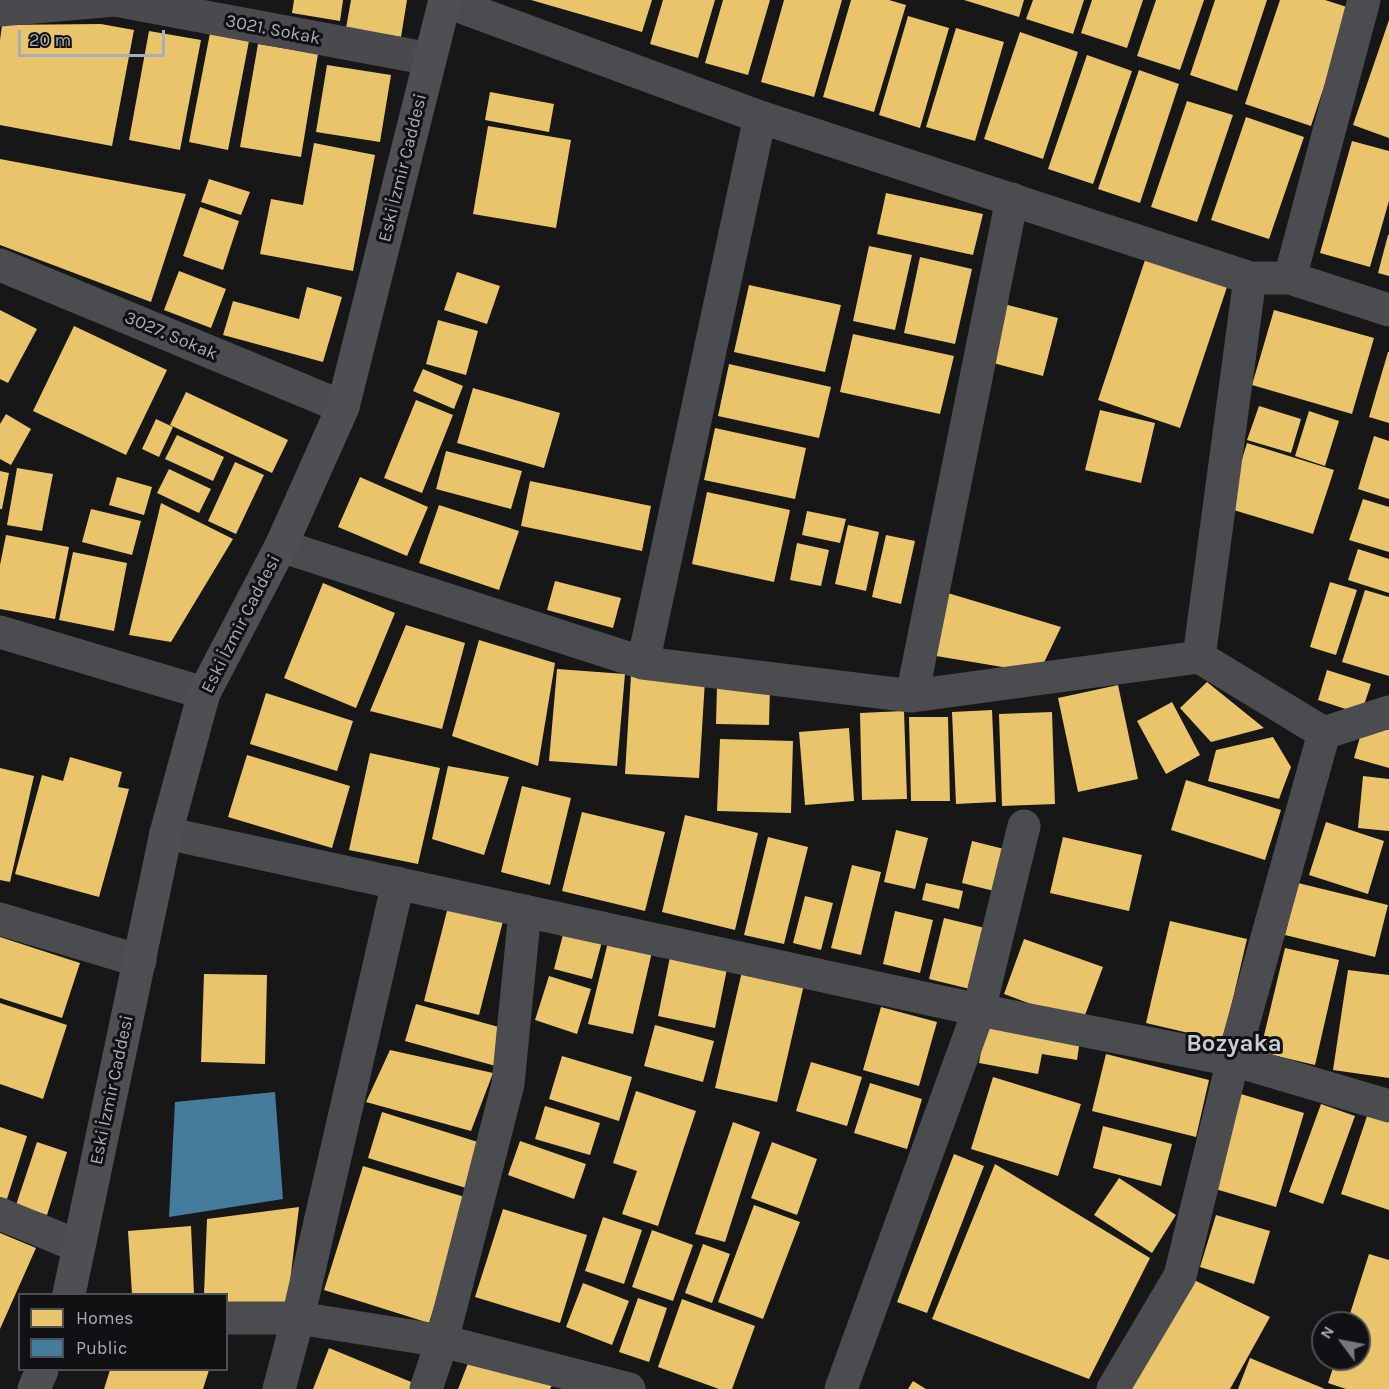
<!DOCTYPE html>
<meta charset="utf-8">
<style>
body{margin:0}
#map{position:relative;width:1389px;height:1389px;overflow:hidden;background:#171717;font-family:Karla,sans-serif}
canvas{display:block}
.legend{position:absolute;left:18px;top:1293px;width:210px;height:78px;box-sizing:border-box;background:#111113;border:2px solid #4d4f55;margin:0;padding:8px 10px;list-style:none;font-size:18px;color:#a8adb8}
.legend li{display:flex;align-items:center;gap:12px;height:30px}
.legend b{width:30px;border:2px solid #4d4f55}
.north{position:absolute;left:1311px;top:1311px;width:60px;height:60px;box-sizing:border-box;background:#111113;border:2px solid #4d4f55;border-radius:50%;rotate:302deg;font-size:16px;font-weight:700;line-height:24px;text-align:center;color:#a8adb8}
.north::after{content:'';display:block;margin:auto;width:21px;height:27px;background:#757880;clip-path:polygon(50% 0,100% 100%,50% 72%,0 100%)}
.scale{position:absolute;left:18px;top:30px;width:147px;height:27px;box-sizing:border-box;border:3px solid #a8adb8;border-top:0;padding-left:8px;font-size:18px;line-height:21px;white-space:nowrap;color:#a8adb8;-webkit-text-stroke:4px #111113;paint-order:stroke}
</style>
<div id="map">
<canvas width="1389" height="1389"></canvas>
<ul class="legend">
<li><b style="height:16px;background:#e9c46a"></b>Homes</li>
<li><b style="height:16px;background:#457b9d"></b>Public</li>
</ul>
<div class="north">N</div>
<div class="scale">20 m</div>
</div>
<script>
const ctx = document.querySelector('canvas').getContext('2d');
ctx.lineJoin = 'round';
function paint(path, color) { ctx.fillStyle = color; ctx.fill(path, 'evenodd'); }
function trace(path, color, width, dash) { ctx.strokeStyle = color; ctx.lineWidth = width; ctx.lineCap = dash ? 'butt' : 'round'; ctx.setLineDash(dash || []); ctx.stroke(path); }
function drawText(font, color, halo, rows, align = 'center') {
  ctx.font = font + ' Karla,sans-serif'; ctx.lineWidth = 6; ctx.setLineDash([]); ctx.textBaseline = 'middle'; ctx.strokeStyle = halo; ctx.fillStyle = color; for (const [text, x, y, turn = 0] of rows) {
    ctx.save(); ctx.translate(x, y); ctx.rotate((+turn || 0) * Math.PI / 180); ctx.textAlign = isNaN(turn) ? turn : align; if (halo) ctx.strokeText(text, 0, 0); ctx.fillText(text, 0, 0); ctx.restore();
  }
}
const homes = new Path2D(`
 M294 0H343L340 21 292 13Z
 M351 0H407L401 37 346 28Z
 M531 0H652L642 32Z
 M663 0H715L698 58 650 44Z
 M723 0H770L748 75 705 63Z
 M784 0H842L814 97 761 82Z
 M851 0H889L906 5 874 112 823 97Z
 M964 0H1024L1019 17Z
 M1033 0H1084L1073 34 1026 19Z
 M1092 0H1143L1127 48 1081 33Z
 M1156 0H1204L1180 70 1137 56Z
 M1215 0H1267L1237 91 1190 75Z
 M1280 0H1325L1350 8 1311 126 1245 104Z
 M908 16 949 28 920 128 879 115Z
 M1389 20V138L1353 125Z
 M101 24 134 30 112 146 0 125V40L2 25Z
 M956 28 1004 42 975 141 926 127Z
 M149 31 201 40 180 150 129 140Z
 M1020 32 1078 52 1043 159 984 139Z
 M210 33 249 41 228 150 189 142Z
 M258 44 318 54 301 157 240 147Z
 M1087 55 1132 71 1093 184 1048 169Z
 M327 65 391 75 380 142 316 132Z
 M1139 70 1179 84 1140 203 1098 189Z
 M490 92 554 104 549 132 485 120Z
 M1187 101 1233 115 1197 222 1151 207Z
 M1246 117 1304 137 1269 239 1211 220Z
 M488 126 571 140 556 228 473 214Z
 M1352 141 1389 151V201L1370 267 1320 253Z
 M314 143 375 155 353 271 260 254 271 199 303 205Z
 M0 159 186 194 151 302 0 245Z
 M209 179 250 192 241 215 201 202Z
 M886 193 983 214 973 255 877 234Z
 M200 207 239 221 223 270 183 256Z
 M1388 235H1389V276L1378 273Z
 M869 246 912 255 895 330 853 321Z
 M920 257 972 269 955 344 904 333Z
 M1146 257 1228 284 1180 428 1098 400Z
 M179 271 226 289 211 328 164 310Z
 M457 272 500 286 487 324 444 310Z
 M749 285 841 305 825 372 734 352Z
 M307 287 342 297 323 362 223 335 233 301 299 319Z
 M1004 304 1058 318 1043 376 989 362Z
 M0 310 37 329 8 383 0 379Z
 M1274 310 1374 338 1352 414 1252 385Z
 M438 320 478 331 466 375 426 364Z
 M74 326 167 370 126 455 33 411Z
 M853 334 954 356 940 414 840 392Z
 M1388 352H1389V423L1369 417Z
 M729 364 831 387 819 438 718 416Z
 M423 369 463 386 454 409 413 391Z
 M473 388 560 413 544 468 457 443Z
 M186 392 288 440 272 473 170 425Z
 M416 400 453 415 422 493 384 478Z
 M1259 406 1301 419 1291 453 1247 440Z
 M1100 410 1155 423 1141 483 1085 470Z
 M1309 411 1339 421 1325 466 1295 456Z
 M6 414 31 429 11 465 0 459V424Z
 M156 419 173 427 159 457 142 449Z
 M715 428 806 448 795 499 704 480Z
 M177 435 224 457 213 481 165 459Z
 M1374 436 1389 441V499L1358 489Z
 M1247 443 1334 470 1313 534 1227 508Z
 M446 451 522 471 511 509 436 489Z
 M235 462 264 475 236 534 208 521Z
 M17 468 53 474 42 531 7 525Z
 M169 469 211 489 199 513 157 493Z
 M0 471 9 473 2 509H0Z
 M117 477 152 487 144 515 109 505Z
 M360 477 428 507 407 556 338 527Z
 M530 481 651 506 642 551 521 526Z
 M707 492 790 510 774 582 692 564Z
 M1363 499 1389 507V552L1349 540Z
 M161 503 233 539 171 642 129 635Z
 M439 505 519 531 499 590 419 563Z
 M91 509 141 521 132 555 82 542Z
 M807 511 846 519 840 543 802 535Z
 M848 525 879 532 866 591 835 584Z
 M6 535 69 547 55 619 0 609V565Z
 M886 535 915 541 901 604 872 597Z
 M797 543 829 550 821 586 790 580Z
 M1358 549 1389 559V593L1348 580Z
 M73 552 127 563 114 631 59 620Z
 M555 581 621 598 613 628 547 610Z
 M1330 582 1357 590 1336 655 1310 647Z
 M323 583 395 613 356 708 284 678Z
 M1365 590 1389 597V676L1342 662Z
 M941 591 1061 627 1039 673 930 655Z
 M406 625 465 643 442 729 370 711Z
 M479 640 555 663 538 766 452 736Z
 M557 669 625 674 617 766 549 761Z
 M1327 670 1371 684 1361 714 1318 700Z
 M631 675 705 680 699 778 625 774Z
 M1207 682 1264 728 1211 742 1180 708Z
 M1118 685 1138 779 1078 792 1058 698Z
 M717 686 770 687 769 725 716 724Z
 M266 693 353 721 337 771 250 744Z
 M1172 702 1200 755 1166 774 1137 721Z
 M992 710 996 802 956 804 952 712Z
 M904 711 907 799 862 800 860 713Z
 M1052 712 1055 804 1002 806 999 714Z
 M909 717H948L950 801H911Z
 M1364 723 1389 730V768L1354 758Z
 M849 728 854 801 805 805 799 732Z
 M1273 737 1291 767 1279 799 1208 781 1216 750Z
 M720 739 793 741 791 813 717 811Z
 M370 753 440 768 418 864 349 850Z
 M247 755 350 786 332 848 228 817Z
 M70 757 122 772 118 787 129 789 99 897 15 874 42 775 63 781Z
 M448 766 509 777 484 855 432 839Z
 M0 768 34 776 10 882 0 880Z
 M1363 776 1389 779V831L1358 828Z
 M1186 780 1281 810 1265 860 1171 830Z
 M522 786 571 798 550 885 501 872Z
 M582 812 665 832 645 911 562 891Z
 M685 815 758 833 735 930 662 912Z
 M1326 822 1384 841 1368 894 1309 875Z
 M896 830 928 838 915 889 884 882Z
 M768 837 808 847 784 944 744 935Z
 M1063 837 1142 855 1129 911 1050 893Z
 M972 841 1008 850 998 892 962 883Z
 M852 865 881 872 861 955 831 948Z
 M926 883 963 891 959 909 922 900Z
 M1298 883 1388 905 1375 957 1285 935Z
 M805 896 833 903 821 950 793 943Z
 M448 907 503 921 479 1015 424 1001Z
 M895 911 933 920 920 973 883 964Z
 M944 918 985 928 970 989 929 979Z
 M1170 921 1247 939 1223 1041 1146 1023Z
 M565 927 603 938 592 979 554 969Z
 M0 937 80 963 62 1018 0 998Z
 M1024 939 1103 967 1082 1023 1004 994Z
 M608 942 652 952 633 1034 588 1024Z
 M1285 948 1339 960 1315 1065 1260 1052Z
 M670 957 727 969 715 1028 658 1016Z
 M743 967 805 980 777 1102 715 1088Z
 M1348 970 1389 975V1078L1333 1070Z
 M204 974 267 975 265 1064 201 1062Z
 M549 976 591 989 577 1034 535 1020Z
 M0 1003 67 1025 43 1099 0 1084Z
 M416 1004 513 1031 503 1068 405 1041Z
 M881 1007 937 1022 919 1086 863 1070Z
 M986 1022 1080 1040 1077 1060 1042 1054 1038 1074 979 1063Z
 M655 1025 714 1041 703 1082 644 1066Z
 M390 1050 493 1073 471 1131 366 1102Z
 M1106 1054 1209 1080 1196 1137 1092 1111Z
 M562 1056 632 1077 619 1121 549 1099Z
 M811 1062 862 1077 847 1126 796 1111Z
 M993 1077 1081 1104 1058 1176 971 1149Z
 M870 1083 922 1099 907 1149 854 1133Z
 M636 1091 696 1111 658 1226 622 1214 637 1171 613 1163Z
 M1241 1094 1304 1113 1276 1207 1212 1188Z
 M1321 1104 1355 1116 1323 1204 1289 1192Z
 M545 1106 600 1123 590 1155 535 1139Z
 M1369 1110 1389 1116V1210L1341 1194Z
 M382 1112 481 1143 466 1188 368 1158Z
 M733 1122 760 1132 725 1242 695 1234Z
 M1103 1126 1172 1144 1161 1186 1093 1168Z
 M0 1127 27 1136 7 1199 0 1197Z
 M520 1141 586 1164 574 1199 508 1175Z
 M37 1142 67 1152 47 1215 16 1205Z
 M772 1142 817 1159 797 1215 751 1198Z
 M954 1154 984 1166 927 1313 897 1302Z
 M995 1164 1150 1258 1089 1379 932 1319Z
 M363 1166 468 1198 429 1323 324 1290Z
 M1119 1178 1176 1215 1152 1253 1094 1215Z
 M754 1205 800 1222 763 1319 718 1302Z
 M299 1207 287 1307 226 1305V1294H204L207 1219Z
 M503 1209 587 1235 560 1323 475 1297Z
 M1216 1215 1270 1231 1254 1284 1200 1267Z
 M603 1217 642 1230 624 1284 585 1271Z
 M191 1226 194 1294H132L128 1231Z
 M652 1230 693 1245 673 1301 632 1287Z
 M0 1233 36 1248 0 1329Z
 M703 1244 730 1254 712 1303 685 1293Z
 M1369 1254 1389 1260V1389H1346L1328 1383 1336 1359H1359V1323H1347Z
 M1190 1278 1270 1317 1230 1389H1130Z
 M583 1283 629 1301 612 1345 566 1327Z
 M638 1298 667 1308 649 1362 619 1352Z
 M682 1299 755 1326 732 1389H719L658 1367Z
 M329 1348 416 1384 414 1389H313Z
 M472 1353 552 1385 550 1389H458Z
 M1250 1358 1325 1389H1238Z
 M110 1370H209L203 1389H104Z
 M913 1381 926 1389H908Z`);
const public = new Path2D(`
 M275 1092 283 1199 169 1217 175 1102Z`);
const street = new Path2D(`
 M445 1 760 117 1250 278H1290L1389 310
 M0 265 343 407
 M1290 278 1364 0
 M281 546 643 663 912 696 1199 657 1324 733 1389 712
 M0 632 204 693
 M1199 657 1250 278
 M643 663 760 117
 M912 696 1012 199
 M166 833 979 1010 1233 1060 1389 1106
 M0 919 140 961
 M0 1214 78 1246
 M226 1318H298L442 1341 629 1389
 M279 1389 298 1318 398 883
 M426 1389 442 1341 508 1084 525 911
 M841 1389 979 1010 1024 826
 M1113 1389 1180 1276 1233 1060 1324 733`);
const secondary = new Path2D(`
 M115 0 430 59
 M0 10 115 0`);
const primary = new Path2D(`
 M69 1294 166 833 204 693 281 546 343 407 445 0
 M34 1389 42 1370`);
const streetNames = [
 ["3021. Sokak",273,30,11],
 ["Eski İzmir Caddesi",403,168,-76],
 ["3027. Sokak",171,336,23],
 ["Eski İzmir Caddesi",241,624,-63],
 ["Eski İzmir Caddesi",112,1090,-78]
];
const districtNames = [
 ["Bozyaka",1234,1044]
];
paint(homes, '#e9c46a');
paint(public, '#457b9d');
trace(street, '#4b4c50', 33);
trace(secondary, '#4a4a4e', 33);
trace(primary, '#4d4f52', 33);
drawText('18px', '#a8adb8', '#111113', streetNames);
drawText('bold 24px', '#c9ccd4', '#111113', districtNames);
</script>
